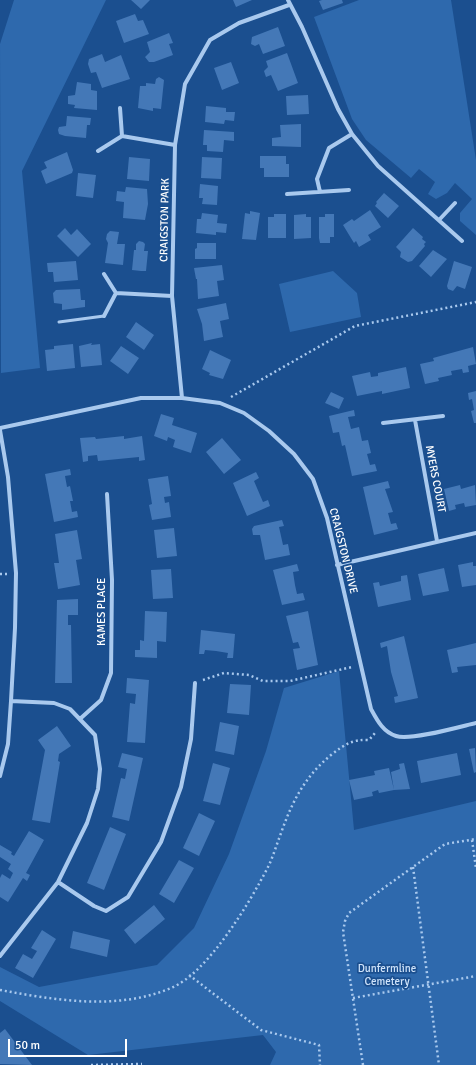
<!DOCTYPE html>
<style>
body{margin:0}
#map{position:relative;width:476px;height:1065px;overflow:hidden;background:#1b4f8f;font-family:Signika,sans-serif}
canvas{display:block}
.scale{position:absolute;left:8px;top:1039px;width:119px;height:18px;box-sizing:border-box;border:2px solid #fff;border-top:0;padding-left:5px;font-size:12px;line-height:14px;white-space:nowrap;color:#fff;-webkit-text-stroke:3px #1b4f8f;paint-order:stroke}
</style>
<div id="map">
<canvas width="476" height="1065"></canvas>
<div class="scale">50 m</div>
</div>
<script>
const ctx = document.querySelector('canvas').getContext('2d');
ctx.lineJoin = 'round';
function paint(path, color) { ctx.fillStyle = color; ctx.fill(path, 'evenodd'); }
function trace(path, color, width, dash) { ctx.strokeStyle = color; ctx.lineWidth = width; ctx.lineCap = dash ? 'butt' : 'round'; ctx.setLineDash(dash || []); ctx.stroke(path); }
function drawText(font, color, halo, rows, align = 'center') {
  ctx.font = font + ' Signika,sans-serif'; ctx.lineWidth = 3.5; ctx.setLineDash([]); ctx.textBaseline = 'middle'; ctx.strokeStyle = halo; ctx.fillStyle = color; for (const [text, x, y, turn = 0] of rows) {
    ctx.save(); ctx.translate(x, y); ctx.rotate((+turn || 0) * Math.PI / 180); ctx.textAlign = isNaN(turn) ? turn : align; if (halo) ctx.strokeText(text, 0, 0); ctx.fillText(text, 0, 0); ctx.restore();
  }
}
const green = new Path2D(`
 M14 0H106L22 171 40 368 1 373 0 44Z
 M359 0H451L476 160V235L460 221V213L472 199 455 183 447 193 436 199 428 194 435 182 419 169 411 178 366 140 352 119 314 17Z
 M333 271 357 293 361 317 290 332 279 284Z
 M339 671 354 830 476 801V1065H270L276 1052 263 1035 88 1055 0 1001V967L39 987 157 965 194 928 229 854 266 751 284 688Z`);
const building = new Path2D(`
 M131 0H150L141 9Z
 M233 0H252L236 7Z
 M322 0H342L343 3 323 10 319 1Z
 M135 14 138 21 143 20 149 34 124 43 116 21Z
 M278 27 285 46 263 54 259 44 255 46 251 44 252 37Z
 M169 33 173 43 169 44 173 55 154 62H149L145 57 150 52 147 42Z
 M287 53 298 83 278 91 271 75 266 77 264 71 268 67 266 61Z
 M102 54 105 62 121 55 130 79 102 88 96 72 91 73 88 64 89 59Z
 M231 62 239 83 222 90 214 68Z
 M159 77 164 80 161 109 153 108V111L138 108 140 86H146V83L155 84 156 79Z
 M77 82 91 84V90L97 91V110L74 108 75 105 68 104V96L75 95Z
 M308 95 309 114 287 115 286 96Z
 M206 106 226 108V112H235L234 121 225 120 224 124 205 122Z
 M67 116 91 118 90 125H87L86 138 65 136 59 134 58 130 59 127 66 126Z
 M301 124V147L272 146V138L281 137 280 125Z
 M204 130 234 132V141L224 140 223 152 207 151V145H203Z
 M67 152 73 170 72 173 46 184 41 171 47 168 44 162Z
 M260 156H286V164H289V177H264V168H260Z
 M129 157 150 159 149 181 127 179Z
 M202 157 222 158 221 179 201 178Z
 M78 173 96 175 93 198 76 196Z
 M200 184 218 186 217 205 202 204 203 198H199Z
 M126 187 147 189 148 204 145 220 123 218 124 202 116 201 117 191 125 192Z
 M384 193 399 206 388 218 375 206 377 203 376 202Z
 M370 210 381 227 368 235 371 240 359 247 356 241 354 243 343 225 352 219 354 221Z
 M250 211 260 213 256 240 242 239 245 213 250 214Z
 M202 213 218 215 217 223 227 224 226 233 216 232V235L196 233 197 219H201Z
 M274 214H286V238H268V217H274Z
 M306 214V217H311V238L294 239V215Z
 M325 214H334V237H330V243H320L319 238V217H325Z
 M65 228 71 235 77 229 91 244 78 257 57 236Z
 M413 228 423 237 422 239 426 242 424 244 425 246 412 261 408 262 400 257 401 252 396 247Z
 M110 231 119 232 117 244H125L123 265 105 263 108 243 106 239 107 234Z
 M139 241 143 242 145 244 144 251H148L146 271H141L132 270 134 250H136V244Z
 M197 243H216V259H195V249L197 248Z
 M433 250 447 259 431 277 419 266Z
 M76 261 78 280 54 282 53 272H48L47 263Z
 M454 261 472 267 465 289 457 286 453 291 448 289 447 286Z
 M222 265 224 280 217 281 219 296 198 299 197 279H196L194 268Z
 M80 289 81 300H85V307L62 310V304L54 303 53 293 56 290Z
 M226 303 229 319 220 321 223 337 204 341 202 324 197 309Z
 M136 322 154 335 144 350 126 337Z
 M92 343 91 345 100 344 102 365 81 367 79 346Z
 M73 344 75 368 47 371 45 350 54 349V346Z
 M121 346 139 358 128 374 110 361Z
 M473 347 476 364 468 366 469 372 463 373 462 369 451 371 452 375 438 378 439 381 425 384 420 364 434 361 433 358Z
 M210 350 231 360 223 379 209 375 210 373 202 369Z
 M406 367 410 388 382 394V391L357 396 352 376 370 372 371 377 378 376V373Z
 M476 391V423H474L471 411 474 410 472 399 469 400 468 393Z
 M331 392 344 398 339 409 325 403Z
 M354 410 355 416 348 417 351 429 359 427 362 441 368 440 371 453 367 454 370 465 375 464 377 471 352 476 345 445 342 446 339 432 333 433 329 416Z
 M161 414 174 418 172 425 197 433 191 453 173 447 175 440 168 437 167 441 154 436Z
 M124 436V439L142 436 145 460 139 461V457L98 461 97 455 88 456V461L83 462 80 438 95 437 96 439Z
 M222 438 241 460 224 474 206 452Z
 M70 469 71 475 65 476 67 487 70 486 73 501H70L72 512 77 511 78 517 54 522 45 474Z
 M256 472 259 478 254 481 263 502 268 500 270 506 247 516 233 483Z
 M168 476 171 496 164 497 165 503 169 502 171 517 152 520 149 505 152 504 148 479Z
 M388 481 390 488 385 489 393 512 388 513 391 524 396 523 398 529 374 535 363 487Z
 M460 485 461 489 475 485 476 505 465 507 464 503 455 505 456 509 449 511 444 489Z
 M282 520 284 526 279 527 283 545 288 544 290 555 265 560 260 535H253L252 529 254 526Z
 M174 528 177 556 157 558 154 530Z
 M77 530 82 559 76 560 80 585 58 589 54 563H59L55 534Z
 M473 562V566H476V585L462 587 458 565Z
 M297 564 299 571 293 572 295 585 297 594 303 593 305 600 282 605 273 570Z
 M444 568 449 591 423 596 418 574Z
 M171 569 173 598 153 599 151 570Z
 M407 575 411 600 378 607 373 583 379 582 380 586 401 581V576Z
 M78 599V615H68V625H71L72 683H55L57 600Z
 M145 611 167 612 166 642 157 641V658L135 657V650H140V640L144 641Z
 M308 611 318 665 297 670 293 649 300 648 298 642 293 643 286 616Z
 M201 630 235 634 233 658H227L228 653 216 651 205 650 204 654H199Z
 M404 636 418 698 395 703 394 697 398 696 391 672 387 646 381 648 380 643Z
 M476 643V665L457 667 458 672 452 673 447 650Z
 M127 678 149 680 145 743 127 742 130 703 135 704 136 694 126 693Z
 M230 684 251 685 249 715 227 713Z
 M220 722 239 726 234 755 215 751Z
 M57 726 71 746 59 754 58 761 60 762 50 823 32 820 45 750 38 740Z
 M475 748 476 772 474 773 469 749Z
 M122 753 143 758 129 821 112 817 121 778 125 779 127 769 118 767Z
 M457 753 461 775 421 783 417 761Z
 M213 763 230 768 220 805 203 801Z
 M404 763 410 789 394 790 391 772 400 769 399 764Z
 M389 768 394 790 379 793 378 790 372 792 373 796 354 800 349 780 375 775 374 771Z
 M199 813 215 821 199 856 183 848Z
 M110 827 126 834 104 890 87 883Z
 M29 831 44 840 26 873 30 875 27 881 23 878 8 902 0 897V878L2 874 10 879 13 873 8 869 11 864 0 857V845L12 852 11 854 14 856Z
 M179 860 194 868 174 903 159 894Z
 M154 905 165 919 135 944 124 930Z
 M42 930 56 939 33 978 15 968 23 954 32 959 37 951 31 948Z
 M73 931 110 940 107 957 70 948Z
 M5 1029 32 1065 0 1064V1033Z`);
const path = new Path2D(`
 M231 397 355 326 476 302
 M0 574H7
 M203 680 224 673 249 675 263 681H290L352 667
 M472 840 476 868
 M413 867 439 1065
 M189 975 261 1030 319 1045 320 1065
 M0 990C55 1000 117 1011 171 988 208 973 250 902 268 867 273 857 276 846 280 836 291 804 304 777 331 755 344 745 352 739 369 740L375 733
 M353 998 476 976
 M91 1065 142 1064
 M363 1065 343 932 345 921 349 913 445 844 476 839`);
const lane = new Path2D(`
 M59 322 104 316`);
const street = new Path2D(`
 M288 0 302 27 338 109 352 134 378 166 462 241
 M122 136 175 145
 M98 151 122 136 120 108
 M320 192 317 179 329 148 352 134
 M287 194 349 190
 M439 220 455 203
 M104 274 116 293 104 316
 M116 293 172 296
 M182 398 172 296 175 145 185 84 210 40 239 23 289 5
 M415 420 437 541
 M383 423 443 416
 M0 428 141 398H182L220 403 244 413 269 431 294 454 313 479 327 518 371 709C377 720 383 732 396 736 410 741 459 727 476 723
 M0 430 8 477 16 573 15 628 11 701 8 744 0 776
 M337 565 476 533
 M81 718 101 700 111 673 112 580 107 494
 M58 882 94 906 106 911 128 897 161 842 181 787 191 739 195 683
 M0 956 58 882 87 823 98 789 100 769 95 735 70 709 54 703 11 701`);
const streetNames = [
 ["CRAIGSTON PARK",165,220,-89],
 ["MYERS COURT",435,479,79],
 ["CRAIGSTON DRIVE",343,551,76],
 ["KAMES PLACE",102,612,-90]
];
const parkNames = [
 ["Dunfermline",387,969],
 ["Cemetery",387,982]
];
paint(green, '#2e69ad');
paint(building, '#4478b7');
trace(path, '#a9c9ee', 2.5, [2, 3]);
trace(lane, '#a9c9ee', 3);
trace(street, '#a9c9ee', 4);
drawText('11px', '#fff', '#1b4f8f', streetNames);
drawText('11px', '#cfe3fa', '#1b4f8f', parkNames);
</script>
